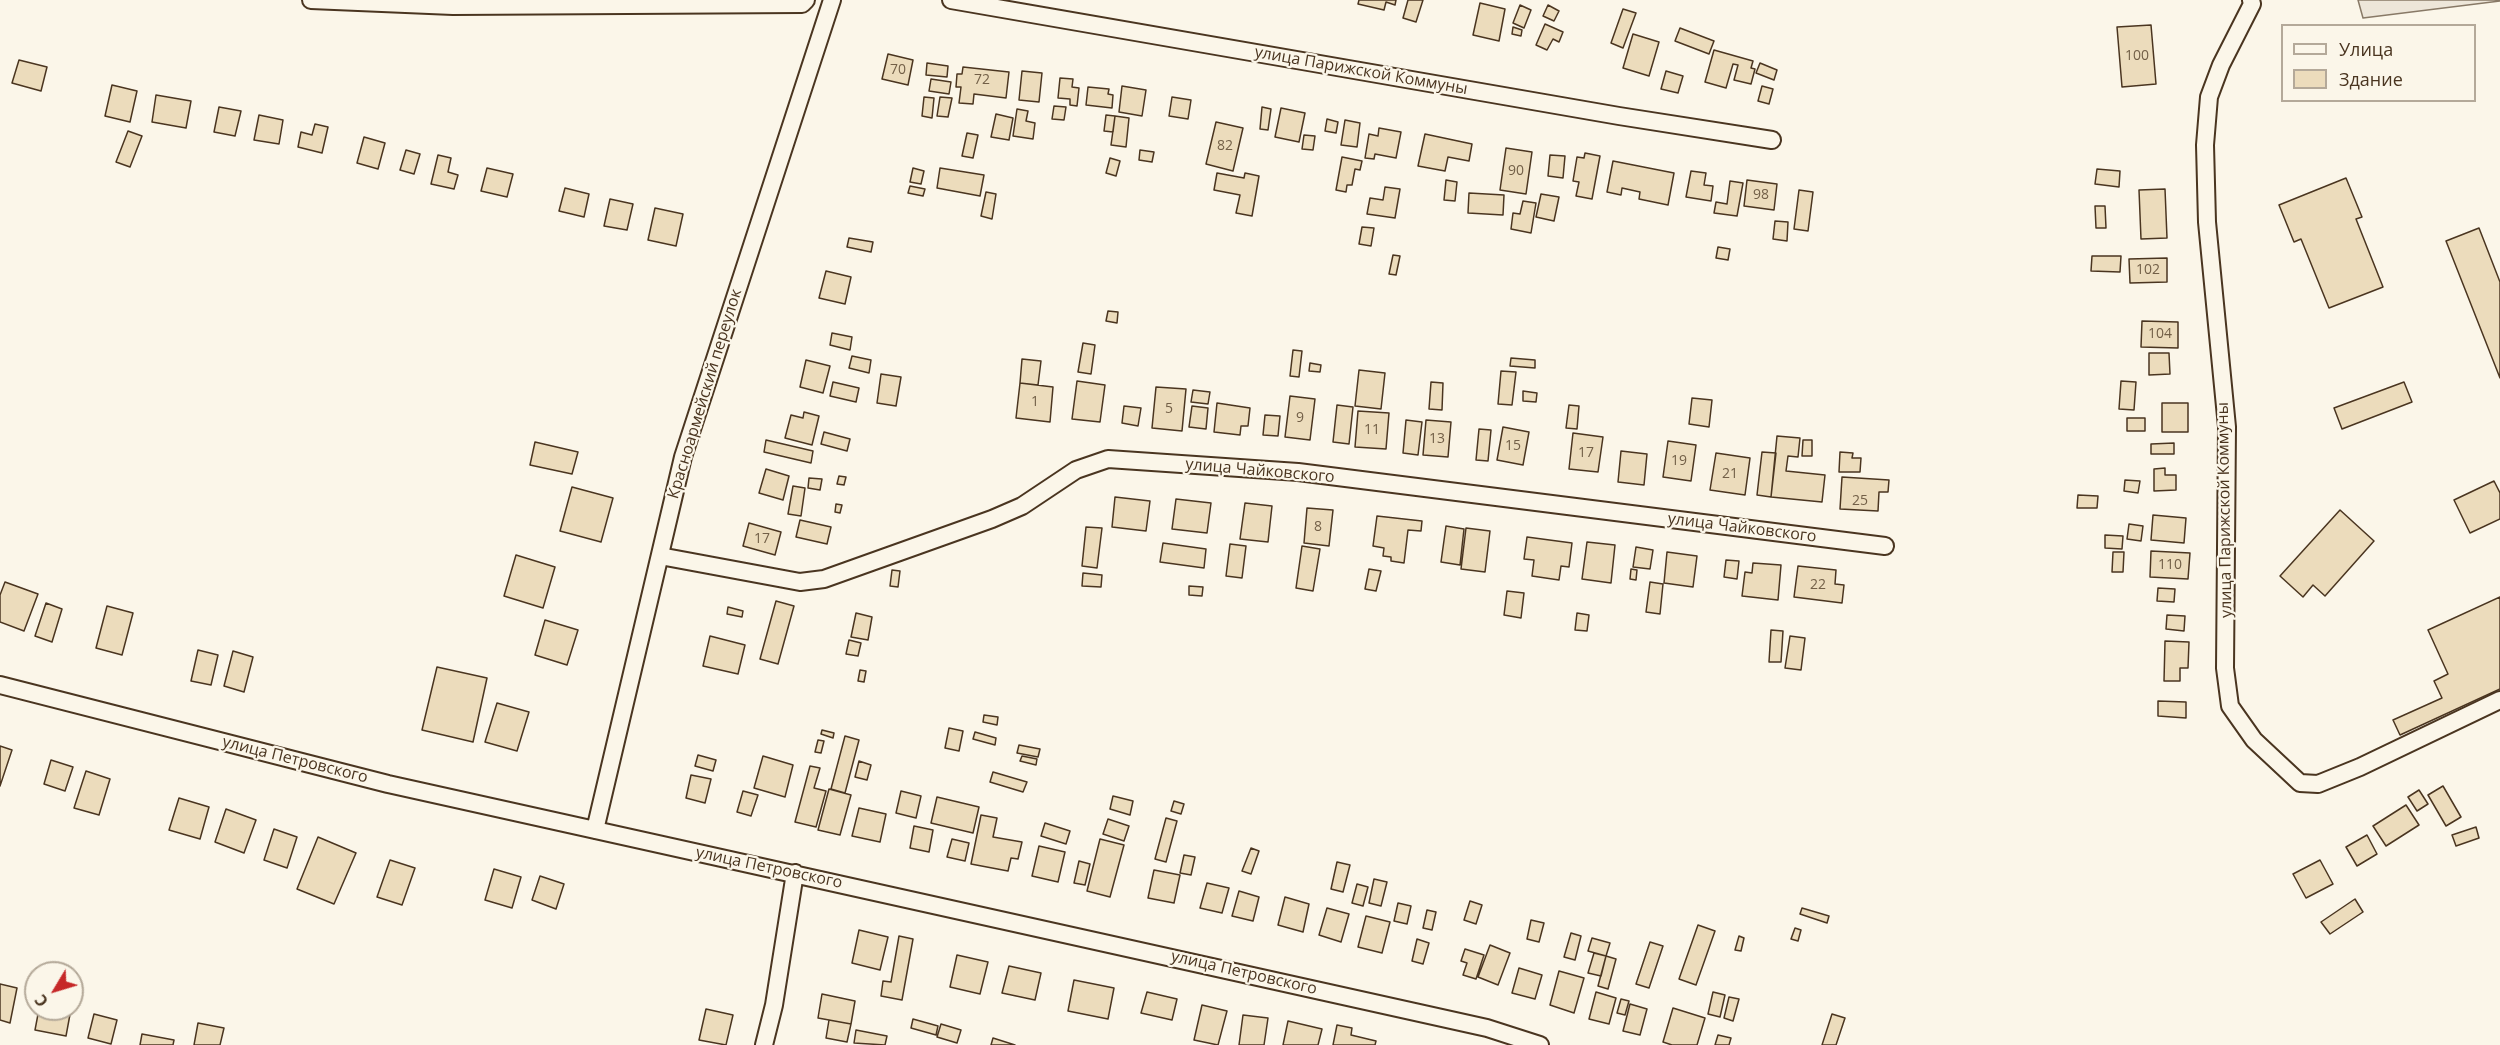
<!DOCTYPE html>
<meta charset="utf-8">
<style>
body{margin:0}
#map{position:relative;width:2500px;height:1045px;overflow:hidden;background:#fbf6e9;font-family:"Open Sans",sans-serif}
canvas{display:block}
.legend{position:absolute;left:2281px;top:24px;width:195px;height:78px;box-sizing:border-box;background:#fbf6e9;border:2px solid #b4a999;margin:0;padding:8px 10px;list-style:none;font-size:18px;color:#4a3520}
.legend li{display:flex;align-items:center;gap:12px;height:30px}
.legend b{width:30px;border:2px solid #b4a999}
.north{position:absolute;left:24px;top:961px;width:60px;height:60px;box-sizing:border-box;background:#fbf6e9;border:2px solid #b4a999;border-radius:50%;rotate:232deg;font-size:16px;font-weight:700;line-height:24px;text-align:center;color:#4a3520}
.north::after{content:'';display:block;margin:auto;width:21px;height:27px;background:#c62828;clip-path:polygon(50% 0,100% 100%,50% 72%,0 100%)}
</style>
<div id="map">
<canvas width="2500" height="1045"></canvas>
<ul class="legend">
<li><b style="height:8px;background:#fbf6e9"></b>Улица</li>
<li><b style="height:16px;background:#ecdcbc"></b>Здание</li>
</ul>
<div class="north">С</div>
</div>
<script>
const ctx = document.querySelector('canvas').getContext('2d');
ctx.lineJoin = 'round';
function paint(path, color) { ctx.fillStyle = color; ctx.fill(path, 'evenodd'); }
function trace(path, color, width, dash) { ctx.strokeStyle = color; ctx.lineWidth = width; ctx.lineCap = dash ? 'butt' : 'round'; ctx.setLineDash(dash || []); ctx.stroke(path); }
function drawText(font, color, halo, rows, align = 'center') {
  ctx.font = font + ' "Open Sans",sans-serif'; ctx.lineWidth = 4.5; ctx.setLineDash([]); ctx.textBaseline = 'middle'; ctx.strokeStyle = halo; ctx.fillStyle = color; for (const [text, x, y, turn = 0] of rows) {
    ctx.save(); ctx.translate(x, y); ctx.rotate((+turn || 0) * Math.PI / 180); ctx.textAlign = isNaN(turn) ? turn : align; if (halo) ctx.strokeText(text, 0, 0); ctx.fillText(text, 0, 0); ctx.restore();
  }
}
const green = new Path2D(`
 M2358 0H2500V1L2363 18Z`);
const building = new Path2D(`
 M1359 0H1396L1395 5 1386 2 1384 10 1358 4Z
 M1408 0H1423L1416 22 1403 18Z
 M1480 3 1505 9 1499 41 1473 35Z
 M1520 5 1531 10 1524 28 1513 23Z
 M1548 5 1559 11 1554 21 1543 16Z
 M1623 9 1636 13 1623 48 1611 43Z
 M1545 24 1563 32 1559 42 1553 39 1547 50 1536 45Z
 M2151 25 2156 84 2122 87 2117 27Z
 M1513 27 1522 30 1521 36 1512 34Z
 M1680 28 1714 41 1709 54 1675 41Z
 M1633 34 1659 42 1649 76 1623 68Z
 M1714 50 1753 61 1751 68 1755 69 1751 84 1734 80 1738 65 1733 64 1726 88 1705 82Z
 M888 54 913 60 908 85 882 79Z
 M19 60 47 67 41 91 12 83Z
 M927 63 948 66 947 77 926 75Z
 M1760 63 1777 70 1774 80 1756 73Z
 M963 67 1009 72 1006 98 974 94 973 104 959 103 961 87H956L957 74H962Z
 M1022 71 1042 73 1039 102 1019 100Z
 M1666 71 1683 76 1678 93 1661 89Z
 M1060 78 1073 79 1072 87 1079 88 1077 106 1070 105V99L1058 98Z
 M931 79 951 82 949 94 929 91Z
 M112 85 137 91 130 122 105 116Z
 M1122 86 1146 90 1142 116 1119 112Z
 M1762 86 1773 89 1769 104 1758 101Z
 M1088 87 1109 89 1108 94 1113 95 1112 108 1086 105Z
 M156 95 191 101 186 128 152 122Z
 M924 97 934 98 932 118 922 116Z
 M940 97 952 98 948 117 937 116Z
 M1172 97 1191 100 1188 119 1169 116Z
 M1054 106 1066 107 1064 120 1052 119Z
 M219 107 241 111 235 136 214 132Z
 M1262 107 1271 109 1268 130 1260 129Z
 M1281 108 1305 113 1299 142 1275 137Z
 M1017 109 1028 111 1026 121 1035 123 1033 139 1013 136Z
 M996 114 1013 118 1009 140 991 137Z
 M259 115 283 120 279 144 254 140Z
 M1106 115 1115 116 1113 132 1104 131Z
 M1115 116 1129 118 1126 147 1111 145Z
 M1327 119 1338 122 1336 133 1325 131Z
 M1345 120 1360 123 1357 147 1341 145Z
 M1216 122 1243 128 1233 171 1206 164Z
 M315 124 328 127 322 153 298 147 301 132 312 135Z
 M1379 128 1401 132 1396 158 1375 154 1374 159 1365 158 1369 134 1378 136Z
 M128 131 142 136 130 167 116 162Z
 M967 133 978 135 973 158 962 156Z
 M1425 134 1472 144 1469 161 1448 157 1445 171 1418 166Z
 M1304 135 1315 136 1313 150 1302 149Z
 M364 137 385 143 378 169 357 163Z
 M1506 148 1532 152 1526 194 1500 190Z
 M406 150 420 154 414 174 400 170Z
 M1140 150 1154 152 1152 162 1139 160Z
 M1585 153 1600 156 1592 199 1576 196 1579 182 1573 181 1577 157 1584 158Z
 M438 155 451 158 448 172 458 175 454 189 431 184Z
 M1550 155 1565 156 1563 178 1548 176Z
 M1342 157 1362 161 1360 170 1355 169 1352 185H1347L1346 192 1336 190Z
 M1110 158 1120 161 1116 176 1106 173Z
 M1613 161 1674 173 1668 205 1639 199 1640 192 1622 188 1621 195 1607 192Z
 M487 168 513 174 507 197 481 191Z
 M913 168 924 171 921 184 910 182Z
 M940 168 984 175 980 196 937 188Z
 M2097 169 2120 171 2119 187 2095 184Z
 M1691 171 1706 173 1704 185 1713 186 1711 201 1686 197Z
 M1217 173 1244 178 1245 173 1259 176 1252 216 1236 213 1240 195 1214 190Z
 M2346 178 2362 217 2356 219 2383 287 2329 308 2301 239 2294 242 2279 205Z
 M1446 180 1457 182 1455 201 1444 200Z
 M1747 180 1777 184 1774 210 1744 206Z
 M1730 181 1743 183 1737 216 1714 213 1716 202 1727 204Z
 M910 186 925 189 923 196 908 193Z
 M1385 187 1400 189 1395 218 1367 214 1370 198 1383 200Z
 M565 188 589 194 584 217 559 211Z
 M2165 189 2167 238 2141 239 2139 190Z
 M1799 190 1813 192 1808 231 1794 229Z
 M986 192 996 194 992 219 981 216Z
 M1469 193 1504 195 1503 215 1468 213Z
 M1541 194 1559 197 1554 221 1536 217Z
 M610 199 633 204 627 230 604 226Z
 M1523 201 1536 203 1531 233 1511 229 1513 213 1520 214Z
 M2095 206H2105L2106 228H2096Z
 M655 208 683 214 676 246 648 240Z
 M1775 221 1788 222 1787 241 1773 239Z
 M1362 227 1374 228 1371 246 1359 244Z
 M2479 228 2500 282V378L2446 241Z
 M849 238 873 242 871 252 847 247Z
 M1718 247 1730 249 1728 260 1716 258Z
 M1393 255 1400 256 1396 275 1389 274Z
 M2092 256H2121L2120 272 2091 271Z
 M2167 258V282L2130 283 2129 259Z
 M826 271 851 277 845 304 819 298Z
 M1108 311 1118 312 1117 323 1106 321Z
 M2142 321 2178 322V348L2141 347Z
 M832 333 852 337 850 350 830 345Z
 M1083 343 1095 345 1091 374 1078 372Z
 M1293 350 1302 351 1299 377 1290 376Z
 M2149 353H2169L2170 374 2149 375Z
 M852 356 871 360 869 373 849 368Z
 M1511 358 1535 360V368L1510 366Z
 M1022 359 1041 361 1038 385 1020 383Z
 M806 360 830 366 823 393 800 387Z
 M1310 363 1321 365 1320 372 1309 371Z
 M1359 370 1385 373 1381 409 1355 406Z
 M1501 371 1516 372 1512 405 1498 404Z
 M881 374 901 377 896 406 877 403Z
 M1077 381 1105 385 1100 422 1072 419Z
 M2121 381 2136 382 2134 410 2119 409Z
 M833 382 859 388 856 402 830 396Z
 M1431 382 1443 383 1442 410 1429 409Z
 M2404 382 2412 402 2342 429 2334 408Z
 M1020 383 1053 387 1050 422 1016 418Z
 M1156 387 1186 389 1182 431 1152 428Z
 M1193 390 1210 392 1208 404 1191 402Z
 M1523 391 1537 393 1536 402 1523 401Z
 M1290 396 1315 399 1310 440 1285 437Z
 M1692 398 1712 400 1709 427 1689 424Z
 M1217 403 1250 408 1248 426H1241L1240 435 1214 432Z
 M2162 403H2188V432H2162Z
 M1337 405 1353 407 1349 444 1333 442Z
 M1569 405 1579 406 1577 429 1566 428Z
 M1124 406 1141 408 1138 426 1122 423Z
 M1192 406 1208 408 1206 429 1189 427Z
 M1358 411 1389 413 1386 449 1355 447Z
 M804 412 819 416 812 445 785 438 791 415 803 418Z
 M1265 415 1280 416 1278 436 1263 435Z
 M2127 418H2145V431H2127Z
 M1406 420 1422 422 1418 455 1403 453Z
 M1426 420 1451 422 1448 457 1423 455Z
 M1503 427 1529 432 1523 465 1497 460Z
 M1479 429 1491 430 1488 461 1476 460Z
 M824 432 850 439 847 451 821 444Z
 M1573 433 1603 437 1598 472 1569 469Z
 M1777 436 1800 438 1798 457 1788 456 1786 471 1825 475 1822 502 1771 497Z
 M766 440 813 451 811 463 764 452Z
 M1803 440H1812V456H1802Z
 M1668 441 1696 445 1691 481 1663 477Z
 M535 442 578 452 572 474 530 465Z
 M2174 443V454H2151V444Z
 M1621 451 1647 454 1644 485 1618 482Z
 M1762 452 1776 453 1771 497 1757 495Z
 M1840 452 1853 453 1852 458H1861L1860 472H1839Z
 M1716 453 1750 458 1745 495 1710 490Z
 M2165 468V475H2176V490L2154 491V469Z
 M766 469 789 476 783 500 759 493Z
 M839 476 846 477 844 485 837 484Z
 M1842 477 1889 480 1888 492H1879L1878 511 1840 509Z
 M809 478 822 479 820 490 808 488Z
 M2125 480 2140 481 2138 493 2124 491Z
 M2494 481 2500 493V519L2470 533 2454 500Z
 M793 486 805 488 801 516 788 514Z
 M572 487 613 498 601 542 560 531Z
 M2078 495 2098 496 2097 508H2077Z
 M1115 497 1150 501 1146 531 1112 527Z
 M1176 499 1211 503 1207 533 1172 529Z
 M1245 503 1272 506 1268 542 1240 539Z
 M836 504 842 505 840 513 835 512Z
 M1307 508 1333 510 1329 546 1304 543Z
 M2340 510 2374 541 2325 596 2313 585 2303 597 2280 576Z
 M2153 515 2186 518 2184 543 2151 540Z
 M1377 516 1422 521 1421 531 1408 530 1404 563 1391 561V557L1383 556 1384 548 1373 546Z
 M800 520 831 527 827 544 796 537Z
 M749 523 781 532 775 555 743 546Z
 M2129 524 2143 526 2141 541 2127 539Z
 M1446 526 1464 529 1460 565 1441 562Z
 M1086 527 1102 528 1097 568 1082 566Z
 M1466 528 1490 531 1485 572 1461 569Z
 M2105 535 2123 536 2122 549 2105 548Z
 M1527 537 1572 543 1569 567 1561 566 1559 580 1532 576 1534 560 1524 559Z
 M1587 542 1615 545 1611 583 1582 579Z
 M1163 543 1206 549 1204 568 1160 562Z
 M1230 544 1246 546 1242 578 1226 576Z
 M1302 546 1320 549 1313 591 1296 588Z
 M1636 547 1653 550 1650 569 1633 567Z
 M2151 551 2190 553 2188 579 2150 577Z
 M1667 552 1697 556 1693 587 1664 583Z
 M2113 552H2124L2123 572H2112Z
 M516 555 555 567 543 608 504 596Z
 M1726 560 1739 561 1737 579 1724 577Z
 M1753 563 1781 565 1778 600 1742 596 1745 572 1752 573Z
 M1798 566 1836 570 1835 584 1844 585 1842 603 1794 597Z
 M1369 569 1381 571 1376 591 1365 589Z
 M1631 569 1637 570 1636 580 1630 579Z
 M892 570 900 571 898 587 890 586Z
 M1083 573 1102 575 1101 587 1082 586Z
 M5 582 38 594 24 631 0 622V595Z
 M1650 582 1663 584 1660 614 1646 612Z
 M1189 586 1203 587 1202 596 1189 595Z
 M2158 588 2175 589 2174 602 2157 601Z
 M1507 591 1524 593 1521 618 1504 615Z
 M2500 597V689L2400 735 2393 720 2442 698 2434 681 2448 674 2428 630Z
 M776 601 794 606 778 664 760 659Z
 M46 603 62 609 52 642 35 636Z
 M107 606 133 613 122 655 96 648Z
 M728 607 743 611 742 617 727 614Z
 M856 613 872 617 868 640 851 637Z
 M1577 613 1589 615 1587 631 1575 630Z
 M2167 615 2185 616 2184 631 2166 629Z
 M545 620 578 630 567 665 535 655Z
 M1771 630 1783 631 1781 662H1769Z
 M710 636 745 645 738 674 703 666Z
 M1790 636 1805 638 1801 670 1785 668Z
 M849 640 861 643 858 656 846 654Z
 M2165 641 2189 642 2188 668H2180V681H2164Z
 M198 650 218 655 211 685 191 681Z
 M233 651 253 657 244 692 224 686Z
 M437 667 487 678 473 742 422 730Z
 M860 670 866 671 864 682 858 681Z
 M2158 701 2186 702V718L2158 716Z
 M497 703 529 712 517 751 485 742Z
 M984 715 998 717 997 725 983 722Z
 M949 728 963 731 959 751 945 748Z
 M822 730 834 733 833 738 821 734Z
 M975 732 996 738 995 745 973 739Z
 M845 736 859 740 845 793 831 789Z
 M818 740 824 741 821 753 815 752Z
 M1019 745 1040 749 1038 757 1017 753Z
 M0 746 12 750 0 786Z
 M698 755 716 760 713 771 695 766Z
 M763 756 793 765 785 797 754 788Z
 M1022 756 1037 759 1036 765 1020 761Z
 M51 760 73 767 65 791 44 784Z
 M859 761 871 765 867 780 855 777Z
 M810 766 820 768 814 788 826 791 816 827 795 822Z
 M86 771 110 779 99 815 74 808Z
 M993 772 1027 782 1023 792 990 782Z
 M691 775 711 779 705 803 686 798Z
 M2443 786 2461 817 2446 826 2428 795Z
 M829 789 851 795 840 835 818 830Z
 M2419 790 2428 804 2417 811 2408 797Z
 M743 791 758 795 751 816 737 812Z
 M901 791 921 796 916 818 896 813Z
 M1113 796 1133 801 1130 815 1110 809Z
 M937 797 979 807 973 833 931 823Z
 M179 798 209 807 200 839 169 830Z
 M1174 801 1184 804 1181 814 1171 811Z
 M2406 805 2419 825 2386 846 2373 826Z
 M859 808 886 814 880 842 852 836Z
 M226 809 256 820 244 853 215 842Z
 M981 815 997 818 993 837 1022 842 1018 859 1011 858 1008 871 971 864Z
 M1166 818 1177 821 1166 862 1155 859Z
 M1108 819 1129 826 1124 841 1103 834Z
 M1045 823 1070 831 1066 844 1041 836Z
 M914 826 933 830 929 852 910 848Z
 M2476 827 2479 838 2456 846 2452 835Z
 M274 829 297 837 287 868 264 860Z
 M2367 835 2377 854 2357 866 2346 847Z
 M318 837 356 853 334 904 297 889Z
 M952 839 969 843 965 861 947 857Z
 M1100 839 1124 845 1110 897 1087 891Z
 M1039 846 1065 852 1058 882 1032 876Z
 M1251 848 1259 851 1251 874 1242 871Z
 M1184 855 1195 857 1191 875 1180 873Z
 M390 860 415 868 402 905 377 897Z
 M2320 860 2333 884 2306 898 2293 874Z
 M1079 861 1090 864 1085 885 1074 883Z
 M1337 862 1350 865 1343 892 1331 889Z
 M494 869 521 877 512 908 485 900Z
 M1154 870 1180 875 1174 903 1148 898Z
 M540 876 564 884 556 909 532 900Z
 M1374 879 1387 882 1381 906 1369 903Z
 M1207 883 1229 888 1222 913 1200 908Z
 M1357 884 1368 887 1363 906 1352 903Z
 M1239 891 1259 897 1253 921 1232 916Z
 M1285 897 1309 904 1303 932 1278 925Z
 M2355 899 2363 912 2330 934 2321 922Z
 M1470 901 1482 905 1476 924 1464 920Z
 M1398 903 1411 906 1407 924 1394 921Z
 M1327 908 1349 914 1341 942 1319 935Z
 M1802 908 1829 916 1827 923 1800 914Z
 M1427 910 1436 912 1432 930 1423 928Z
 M1366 916 1390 922 1382 953 1358 947Z
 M1531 920 1544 923 1539 942 1527 939Z
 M1698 925 1715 931 1696 985 1679 979Z
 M1795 928 1801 930 1798 941 1791 939Z
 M859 930 888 937 880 970 852 963Z
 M1571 933 1581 936 1575 960 1564 957Z
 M899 936 913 939 902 1000 881 996 883 981 891 982Z
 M1739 936 1744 938 1741 951 1735 950Z
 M1592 938 1610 943 1606 956 1588 951Z
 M1417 939 1429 943 1423 964 1412 961Z
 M1650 942 1663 946 1649 988 1636 984Z
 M1490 945 1510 953 1498 985 1478 977Z
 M1465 949 1484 955 1476 979 1463 975 1467 963 1461 961Z
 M1594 953 1606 956 1601 976 1588 973Z
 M957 955 988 962 980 994 950 987Z
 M1606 956 1616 959 1608 989 1598 986Z
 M1009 966 1041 973 1035 1000 1002 993Z
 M1519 968 1542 975 1535 999 1512 993Z
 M1559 971 1584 978 1574 1013 1550 1005Z
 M1074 980 1114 988 1108 1019 1068 1011Z
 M0 984 17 988 10 1023 0 1020Z
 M1147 992 1177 999 1172 1020 1141 1013Z
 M1596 992 1616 998 1609 1024 1589 1019Z
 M1713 992 1725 995 1720 1017 1708 1014Z
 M822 994 855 1001 851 1024 818 1018Z
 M1729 997 1739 999 1733 1021 1724 1018Z
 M1621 999 1629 1001 1625 1015 1617 1013Z
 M1630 1004 1647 1009 1640 1035 1623 1031Z
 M1202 1005 1227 1011 1218 1045 1194 1040Z
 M1673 1008 1705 1018 1697 1045H1672L1663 1042Z
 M39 1009H71L66 1036 35 1030Z
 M706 1009 733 1015 726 1045 699 1040Z
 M94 1014 117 1020 111 1044 88 1038Z
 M1832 1014 1845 1018 1836 1045H1822Z
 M1243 1015 1268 1018 1264 1045H1239Z
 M913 1019 938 1026 936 1035 911 1028Z
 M829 1020 851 1024 847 1042 826 1038Z
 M1288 1021 1322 1029 1318 1045H1283Z
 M198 1023 224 1028 220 1045H194Z
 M941 1024 961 1030 957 1043 937 1037Z
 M1337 1025 1352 1028 1351 1035 1376 1041 1375 1045H1333Z
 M856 1030 887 1036 885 1045 854 1043Z
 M142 1034 174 1040 173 1045H140Z
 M1718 1035 1731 1038 1729 1045H1715Z
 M993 1038 1015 1045H991Z`);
const street = new Path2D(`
 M311 0 453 6 802 4 806 0
 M951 0 1619 116 1772 140
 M2251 0 2252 4 2221 65 2209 97 2205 145 2207 222 2227 427 2225 668 2230 706 2254 740 2300 783 2318 784 2360 767 2500 700
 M660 556 800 582 824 579 992 519 1022 506 1076 470 1108 459 1298 472 1885 546
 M0 685 388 784 1487 1028 1540 1045
 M595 830 683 457 832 0
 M764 1045 774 1005 795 873`);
const numberNames = [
 ["100",2137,56],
 ["70",898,70],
 ["72",982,80],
 ["82",1225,146],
 ["90",1516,171],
 ["98",1761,195],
 ["102",2148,270],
 ["104",2160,334],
 ["1",1035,402],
 ["5",1169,409],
 ["9",1300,418],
 ["11",1372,430],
 ["13",1437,439],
 ["15",1513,446],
 ["17",1586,453],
 ["19",1679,461],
 ["21",1730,474],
 ["25",1860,501],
 ["8",1318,527],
 ["17",762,539],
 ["110",2170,565],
 ["22",1818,585]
];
const streetNames = [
 ["улица Парижской Коммуны",1361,71,10],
 ["Красноармейский переулок",705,394,-73],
 ["улица Чайковского",1260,471,5],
 ["улица Парижской Коммуны",2225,510,-91],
 ["улица Чайковского",1742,528,7],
 ["улица Петровского",295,760,14],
 ["улица Петровского",769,868,12],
 ["улица Петровского",1244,973,13]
];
paint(green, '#ede6d9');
trace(green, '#887966', 1.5);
paint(building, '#ecdcbc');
trace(building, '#4a3520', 1.5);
trace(street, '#4a3520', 20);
trace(street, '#fbf6e9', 16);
drawText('14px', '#725f47', null, numberNames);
drawText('16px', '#4a3520', '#fbf6e9', streetNames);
</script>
